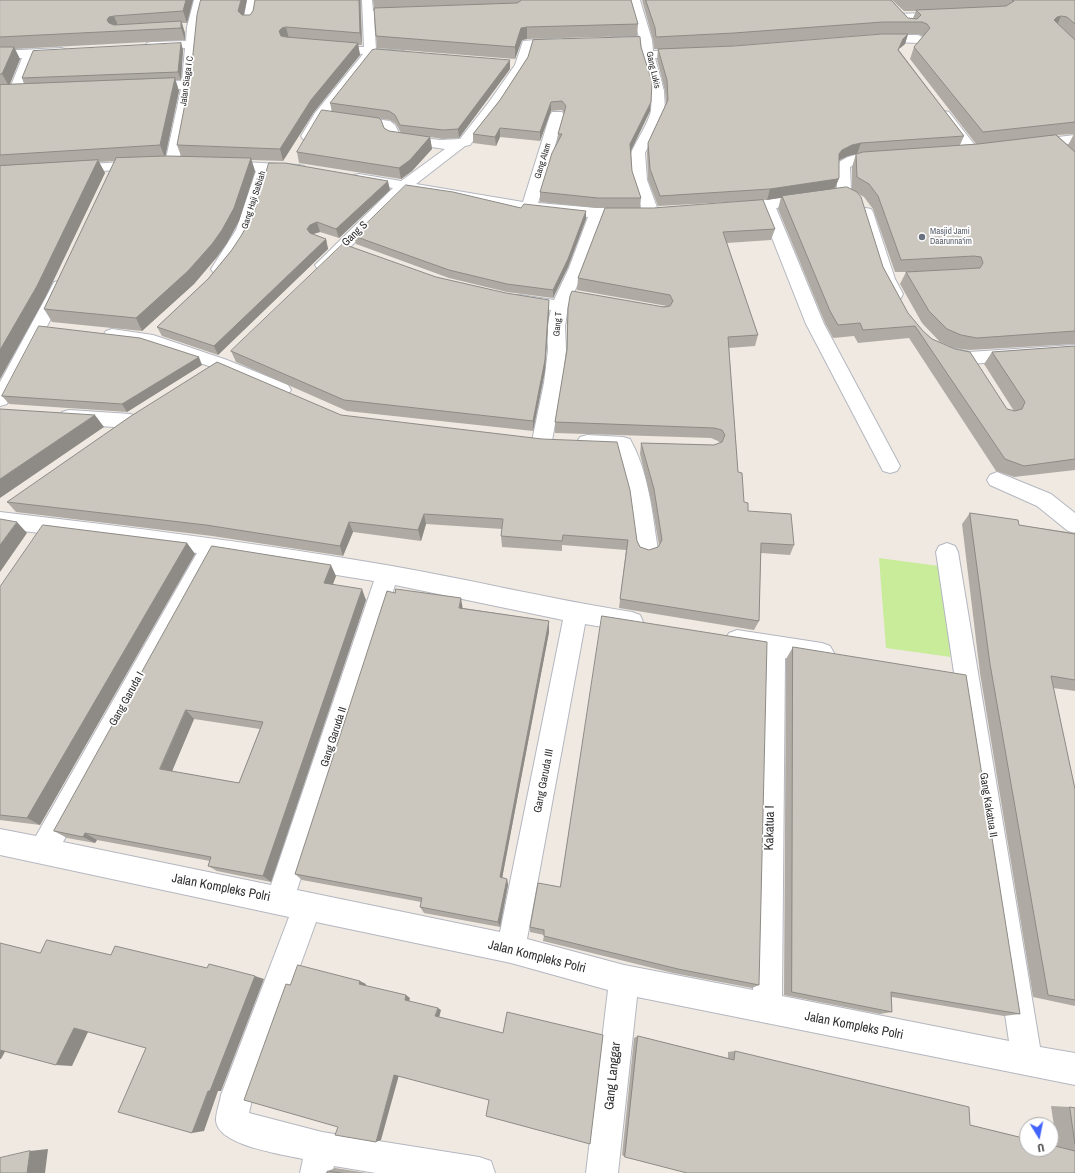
<!DOCTYPE html>
<style>
body{margin:0}
#map{position:relative;width:1075px;height:1173px;overflow:hidden;background:#efe9e1;font-family:"Archivo Narrow",sans-serif}
canvas{display:block}
.north{position:absolute;left:1019px;top:1117px;width:40px;height:40px;box-sizing:border-box;background:#fff;border:1px solid #ababab;border-radius:50%;rotate:170deg;font-size:11px;font-weight:700;line-height:16px;text-align:center;color:#2e2e2e}
.north::after{content:'';display:block;margin:auto;width:14px;height:18px;background:#4264fb;clip-path:polygon(50% 0,100% 100%,50% 72%,0 100%)}
</style>
<div id="map">
<canvas width="1075" height="1173"></canvas>
<div class="north">U</div>
</div>
<script>
const ctx = document.querySelector('canvas').getContext('2d');
ctx.lineJoin = 'round';
function paint(path, color) { ctx.fillStyle = color; ctx.fill(path, 'evenodd'); }
function trace(path, color, width, dash) { ctx.strokeStyle = color; ctx.lineWidth = width; ctx.lineCap = dash ? 'butt' : 'round'; ctx.setLineDash(dash || []); ctx.stroke(path); }
function drawText(font, color, halo, rows, align = 'center') {
  ctx.font = font + ' "Archivo Narrow",sans-serif'; ctx.lineWidth = 3.5; ctx.setLineDash([]); ctx.textBaseline = 'middle'; ctx.strokeStyle = halo; ctx.fillStyle = color; for (const [text, x, y, turn = 0] of rows) {
    ctx.save(); ctx.translate(x, y); ctx.rotate((+turn || 0) * Math.PI / 180); ctx.textAlign = isNaN(turn) ? turn : align; if (halo) ctx.strokeText(text, 0, 0); ctx.fillText(text, 0, 0); ctx.restore();
  }
}
const pitch = new Path2D(`
 M879 558 939 566 951 657 886 648Z`);
const minor = new Path2D(`
 M194 0H206L199 27 194 85 179 163 177 166 172 167 167 166 165 163 181 89 147 90 143 89 141 86 143 83 147 82 182 81 185 48 151 50 147 49 145 46 147 43 151 42 186 41 187 27Z
 M247 0H259L255 23 253 25H245L243 23Z
 M362 0H372L373 11 407 12 409 14 407 16 403 17 374 18 376 49 404 51 406 54 404 57 400 58 373 57 326 117 313 139H303L301 136 315 113 363 54 350 53 348 50 350 47H364Z
 M628 0H640L652 40 653 51 688 50 692 51 694 54 692 57 688 58H655L664 91 665 111 645 153 647 180 659 213 656 216 651 218 646 216 643 213C639 199 626 165 632 151 637 140 650 120 651 110 654 87 643 66 641 44L612 45 608 43 606 41 608 39 612 37H639Z
 M944 12 948 13 950 15 948 17 899 20 895 19 893 17 895 15 899 14Z
 M878 35H918L922 37 924 39 922 41 918 43 874 41 872 39 874 37Z
 M561 38 565 39 567 42 565 45 532 47 527 65 499 108 470 145 465 146 416 184 523 202 550 115 552 112H562L564 115 538 203 597 208H631L636 210 639 213 636 216 603 217 585 268 568 306 565 326 566 350 562 383 552 441 549 446 542 448 535 446 532 441 544 383 548 350 547 326 551 310 514 304 512 300 514 296 520 295 554 300 569 268 588 217 529 211 407 191 329 268 323 270 317 268 315 265 393 188 354 181 352 178 354 175 359 174 401 181 445 149 391 141 387 139 384 130 381 128 348 123 346 120 348 117 353 116 390 121 395 125 400 135 440 140 460 139 489 102 515 65 523 41Z
 M61 48 65 49 67 52 65 55 34 57 22 88 23 91 21 94H13L10 88 22 58 0 59V51Z
 M944 111 949 112 977 148 979 151 977 154 972 155 967 154 939 118 937 115 939 112Z
 M1075 135V143L1032 148 1027 147 1025 144 1027 141 1032 140Z
 M868 153 890 154 892 157 890 160C877 163 862 159 850 167L851 190 844 198 776 208 824 324 900 466 897 471 890 473 883 471 806 324 761 210 736 211 731 210 729 207 731 204 834 191 837 189 836 166C843 156 857 154 868 153Z
 M141 161 146 162 148 165 146 168 72 173 67 172 65 169 67 166 72 165Z
 M224 161 299 165 304 166 306 169 304 172 299 173 270 172 252 230 225 272 219 274 213 272 211 269 236 230 256 171 219 168 217 165 219 162Z
 M866 208 871 209 873 212 895 279 903 294 901 298 895 299 889 298 879 279 859 212 861 209Z
 M60 281 66 282 68 286 9 399 7 404 0 406V382L52 286 54 282Z
 M112 329 153 335 227 360 288 385 291 390 288 395 282 396 215 368 145 345 106 339 103 335 106 331Z
 M1075 345V357L969 364 938 356 935 352 938 348 944 346 969 352Z
 M69 410 130 414 137 416 139 421 137 426 130 428 69 424 62 422 60 417 62 412Z
 M587 435 623 437 630 439C649 473 652 512 658 550L655 556 647 559 639 556 636 550 630 500 620 457 617 451 587 449 580 447 577 442 580 437Z
 M997 472 1051 494 1075 513V533L1068 531 1037 506 990 485 987 480 990 475Z
 M0 512C129 527 258 543 386 565 468 579 549 599 632 612L640 615 643 622 640 629 632 632 585 624 527 939 624 965 753 990 762 654 737 650 729 647 725 640 729 633 737 630 822 643 830 646 834 653 830 660 822 663 785 658 782 996 1009 1041 936 552 939 546 947 543 955 546 958 552 1040 1047 1075 1053V1085L637 997 618 1173H586L608 990 511 963 316 922 253 1095 249 1113 322 1132 479 1157 491 1161 495 1173H376L334 1166 332 1173H300L303 1159C283 1154 217 1146 216 1120 216 1112 220 1102 221 1095L289 917 0 855V829L36 836 197 553 0 528ZM218 556 374 581 271 885 63 842ZM395 585 563 620 500 932 297 890Z`);
const wall = new Path2D(`
 M0 0H193L187 23H182L185 33V40L15 49 20 59 10 84H24L22 78 181 43 183 50 181 80H175L179 91 165 156H181L177 145 243 15H250L253 11 255 0H361L362 45H358L360 55 314 112 283 161 251 160 255 171 239 221 227 243 217 257 194 284 142 331 52 322 44 309 115 161 99 162 105 173 45 298 0 379Z
 M373 0H631L638 24 637 36 527 39 522 40 515 59 377 48 376 36 374 8Z
 M642 0H891L908 18H913L916 11H904L892 0H1075V344L969 350 954 348 940 342 922 323 900 284 906 272H895L873 209 864 197 857 193 883 267 908 313 923 331 1007 409 1014 411 984 364 992 352 1075 346V470L1014 477 996 471 909 338 858 343 854 336 833 338 825 323 778 209 781 197 767 200 658 206 648 180 647 153 648 143 666 104 665 91 657 59 658 49H654L653 40ZM879 34H918L923 36 914 47 910 59 976 144 960 145 964 136 899 50V49L905 44 908 34 734 46 658 49 732 46ZM1074 134 1068 145 1057 135ZM858 153 856 154 852 167V190L835 188 839 178V160L848 156Z
 M528 57 650 111 631 150 632 171 641 198 640 208H597L540 202V192L557 143 558 134 564 113 562 110 551 111 540 141 500 137 496 146 473 143V134L500 100Z
 M510 69 459 138 443 139 430 137 432 149 412 171 401 179 299 163 297 152 332 112 330 103ZM338 113 390 120 396 124 401 133 389 131 384 128Z
 M390 190 339 238 320 232 313 234 326 239 328 249 218 355 162 336 157 327 208 279 231 251Z
 M521 208 586 219 568 267 553 298 507 292 449 278 356 244 354 236Z
 M605 208 775 229 771 240 727 243 758 335 755 346 729 348 738 472 744 502 748 511 794 545 790 555 761 553 759 621 754 630 619 608 626 550 562 545V551L502 547 501 536 502 529 426 524 421 541 353 532 343 556 212 536 16 512 7 502 341 415 637 541 640 547 649 550 658 547 659 545 651 500 640 454 641 443 714 445 720 443 718 441 711 438 555 433V422L567 352V320L667 306 577 290 578 278Z
 M436 277 549 311 545 371 533 431 347 411 236 362 231 351Z
 M202 365 127 412 9 404 2 396Z
 M970 513 1019 525 1074 533 1075 532V691L1053 688 1075 789V1006L1033 997 980 673 962 524Z
 M187 543 195 554 40 825 0 820V587Z
 M212 546 336 576 333 584 366 600 271 882 217 871 208 866 210 861 97 840 95 843 67 838 54 831ZM194 719 260 729 239 783 172 771Z
 M463 608 549 621V632L502 878 507 879 508 885 500 927 424 913 420 907 421 902 302 880 295 874Z
 M793 647 1020 1014 1004 1016 892 997V1012L880 1014 784 995 786 659Z
 M560 887 759 985 752 988 673 973 543 941 544 935 530 932V927Z
 M638 1036 728 1058V1052L735 1051 970 1125 1057 1146 1051 1106 1070 1107 1075 1108V1173L625 1157 622 1155 634 1038Z
 M335 1168 367 1173H327L328 1171Z`);
const shadedWall = new Path2D(`
 M186 0H193L187 23 183 11Z
 M241 0H247L242 23 238 11Z
 M359 0H360L362 45 360 33Z
 M114 16 119 28 114 29 112 32 107 20 109 17Z
 M1061 16 1056 28 1054 20 1057 17Z
 M181 21 185 33V40L181 28Z
 M286 27 289 39 282 43 279 31 282 28Z
 M527 27V39L522 40 515 59V47L521 28Z
 M908 34 905 44 899 49 895 60 903 39Z
 M181 43 183 50 181 80 178 72Z
 M358 43 360 55 314 112 283 161 280 149 311 100Z
 M14 47 20 59 9 86 2 74Z
 M510 60V69L459 138 458 129Z
 M175 78 179 91 165 158 160 145Z
 M551 102V111L540 141V132Z
 M651 102 650 111 630 153V144Z
 M500 128V137L496 146 495 137Z
 M430 137 432 149 412 171 401 179 399 168Z
 M861 143 857 154 848 156 838 161 839 154 842 150 852 145Z
 M251 158 255 171 239 221 227 243 217 257 194 284 142 331 136 318Z
 M98 160 105 173 45 298 0 379V350Z
 M839 178 835 188 833 190 767 200 770 189Z
 M388 181 390 190 339 238 336 229Z
 M586 211V219L568 267 553 298V290Z
 M317 222 320 232 313 234 310 238 307 229 310 225Z
 M326 239 328 249 218 355 214 346Z
 M549 300V311L545 371 533 431V421Z
 M199 357 202 365 127 412 122 404Z
 M95 415 104 427 0 498V479Z
 M424 514 426 524 421 541 418 530Z
 M17 522 27 533 0 572V545Z
 M349 522 353 532 343 556 340 546Z
 M187 543 195 554 40 825 27 818Z
 M331 565 336 576 329 594 324 583Z
 M362 589 366 600 271 882 263 876Z
 M461 598 463 610 459 608Z
 M549 621V632L501 884 500 877Z
 M186 710 194 719 170 776 160 769Z
 M85 833 97 840 95 843 83 837Z
 M507 879 508 885 500 927 498 922Z
 M255 976 264 979 221 1091H218L204 1131 192 1133 208 1091Z
 M360 981 366 984 365 987 359 984Z
 M406 995 410 998 409 1002 405 1000Z
 M438 1008 441 1010 439 1018 435 1016Z
 M74 1028 89 1030 72 1066 56 1065Z
 M0 1047 7 1048 1 1059H0Z
 M394 1075H399L381 1140 376 1142Z
 M48 1149 45 1173H27L30 1151Z`);
const building = new Path2D(`
 M0 0H186L183 11 114 16 109 17 107 20 109 23 114 25 181 21V28L0 37Z
 M201 0H241L238 11 242 15H250L253 11 255 0H359L360 33 286 27 282 28 279 31 281 36 286 37 358 43 311 100 280 149 177 145 191 73 197 15Z
 M522 0H631L638 24 527 27 521 28 515 47 376 36 374 8 517 3Z
 M646 0H891L908 18 917 19 921 15 916 10 1006 6 1014 1 1012 0H1075V24L1067 17 1061 16 1057 17 1054 20 1075 40V122L983 132 914 47 930 28 927 24 922 22H883L734 33 656 37 655 28Z
 M882 34H908L903 39 898 50 964 136 861 143 852 145 842 150 839 154V178L837 179 770 189 660 196 650 169 648 143 668 100 667 80 658 49 734 46Z
 M640 37 641 47 652 82 651 102 630 144 632 171 641 198H598L540 192 552 153 562 134H558L566 106 562 101 551 102 540 132 500 128 495 137 473 134 500 100 528 57 533 40Z
 M181 43 178 72 22 78 33 51Z
 M0 47H14L2 74H0Z
 M376 49 510 60 458 129 443 130 400 125 395 115 389 111 330 103 372 50Z
 M175 78 160 145 0 155V85Z
 M322 110 379 118 381 120 384 128 389 131 430 137 410 160 399 168 297 152Z
 M1056 135 1075 152V331L977 338 961 335 947 329 929 311 906 272 980 268 983 263 981 257 974 256 901 260 878 196 869 184 857 177 856 154 863 152 978 144Z
 M167 156 251 158 234 208 222 230 212 244 188 271 136 318 44 309 116 158Z
 M98 160 37 286 0 350V166Z
 M269 163H285L388 181 336 229 317 222 310 225 307 229 310 233 326 239 214 346 157 327 208 279 231 251 241 236 254 213Z
 M406 185 453 192 521 208 524 204 586 211 568 259 553 290 507 284 449 270 354 236Z
 M847 187 857 192 861 197 883 267 908 313 923 331 932 339 955 349 970 352 1007 409 1015 411 1022 409 1025 402 992 352 1075 346V459L1024 466 1005 459 915 326 863 330 860 323 838 325 830 311 782 196Z
 M763 200 775 229 723 232 758 335 728 337 738 472 742 473 744 502 748 503V511L791 514 794 545 761 543 759 621 620 599 628 540 563 535 562 541 501 536 503 519 424 514 418 530 349 522 340 546 206 525 7 502 131 416 217 362 341 415 542 439 617 442 630 490 637 541 640 547 649 550 658 547 662 540 654 489 641 443 714 445 722 442 725 435 722 430 714 428 555 422 567 350 568 308 570 296 572 291 664 307 670 306 673 301 670 295 578 278 605 208H653Z
 M343 244 436 277 506 293 549 300 545 360 533 421 344 400 231 351Z
 M39 326 140 338 199 357 122 404 2 396Z
 M0 409 95 415 0 479Z
 M970 513 1018 520 1019 525 1075 534V680L1051 676 1075 789V1000L1048 995 990 664Z
 M0 519 17 522 0 545Z
 M43 525 187 543 27 818 0 815V587Z
 M212 546 331 565 324 583 362 589 263 876 208 866 211 857 85 833 83 837 54 831ZM186 710 263 722 239 783 160 769Z
 M396 589 461 598 459 608 549 621 500 877 507 879 498 922 420 907 422 898 295 874 387 591 395 593Z
 M602 616 767 642 759 985 678 969 544 936V930L530 927 538 883 560 887Z
 M793 647 966 675 1020 1014 891 992 892 1012 792 992Z
 M47 940 111 955 115 946 207 968 209 964 255 976 210 1091H208L192 1133 118 1112 146 1048 74 1028 56 1065 0 1050V943L40 953Z
 M298 965 360 981 359 984 406 995 405 1000 438 1008 435 1016 503 1033 507 1012 603 1035 590 1144 486 1116 489 1100 394 1075 376 1142 335 1135 338 1127 244 1100 286 984 290 985Z
 M638 1036 734 1060 735 1051 969 1107 970 1125 1027 1139V1149H1051V1145L1075 1151V1173H687L625 1157Z
 M1070 1107 1075 1108V1144Z
 M30 1151 27 1173H0V1158Z
 M328 1171 341 1173H327Z`);
const markers = [
 [922,237,4,"#6b7280"]
];
const farStreetnames = [
 ["Gang Lukis",653,70,77],
 ["Jalan Siaga I C",187,81,-82],
 ["Gang Alam",543,161,-73],
 ["Gang Haji Salbiah",254,200,-72],
 ["Gang T",558,324,-85]
];
const farWorshipnames = [
 ["Masjid Jami",930,232],
 ["Daarunna'im",930,242]
];
const streetNames = [
 ["Gang S",355,234,-44],
 ["Gang Garuda I",127,699,-61],
 ["Gang Garuda II",334,737,-72],
 ["Gang Garuda III",544,781,-79],
 ["Gang Kakatua II",988,805,81]
];
const nearStreetnames = [
 ["Kakatua I",770,828,-89],
 ["Jalan Kompleks Polri",221,888,11],
 ["Jalan Kompleks Polri",537,957,14],
 ["Jalan Kompleks Polri",854,1026,11],
 ["Gang Langgar",613,1076,-84]
];
paint(pitch, '#c9ec9a');
trace(minor, '#b4b7c1', 2);
paint(minor, '#fff');
paint(wall, '#afaba4');
paint(shadedWall, '#8e8b86');
paint(building, '#cbc7bf');
trace(building, '#8e8b86', 1);
for (const [x, y, r, color] of markers) { const dot = new Path2D(); dot.arc(x, y, r, 0, 2 * Math.PI); ctx.fillStyle = color; ctx.fill(dot); trace(dot, '#fff', 1.5); }
drawText('9px', '#2e2e2e', '#fff', farStreetnames);
drawText('9px', '#5b616d', '#fff', farWorshipnames, 'left');
drawText('11px', '#2e2e2e', '#fff', streetNames);
drawText('13px', '#2e2e2e', '#fff', nearStreetnames);
</script>
